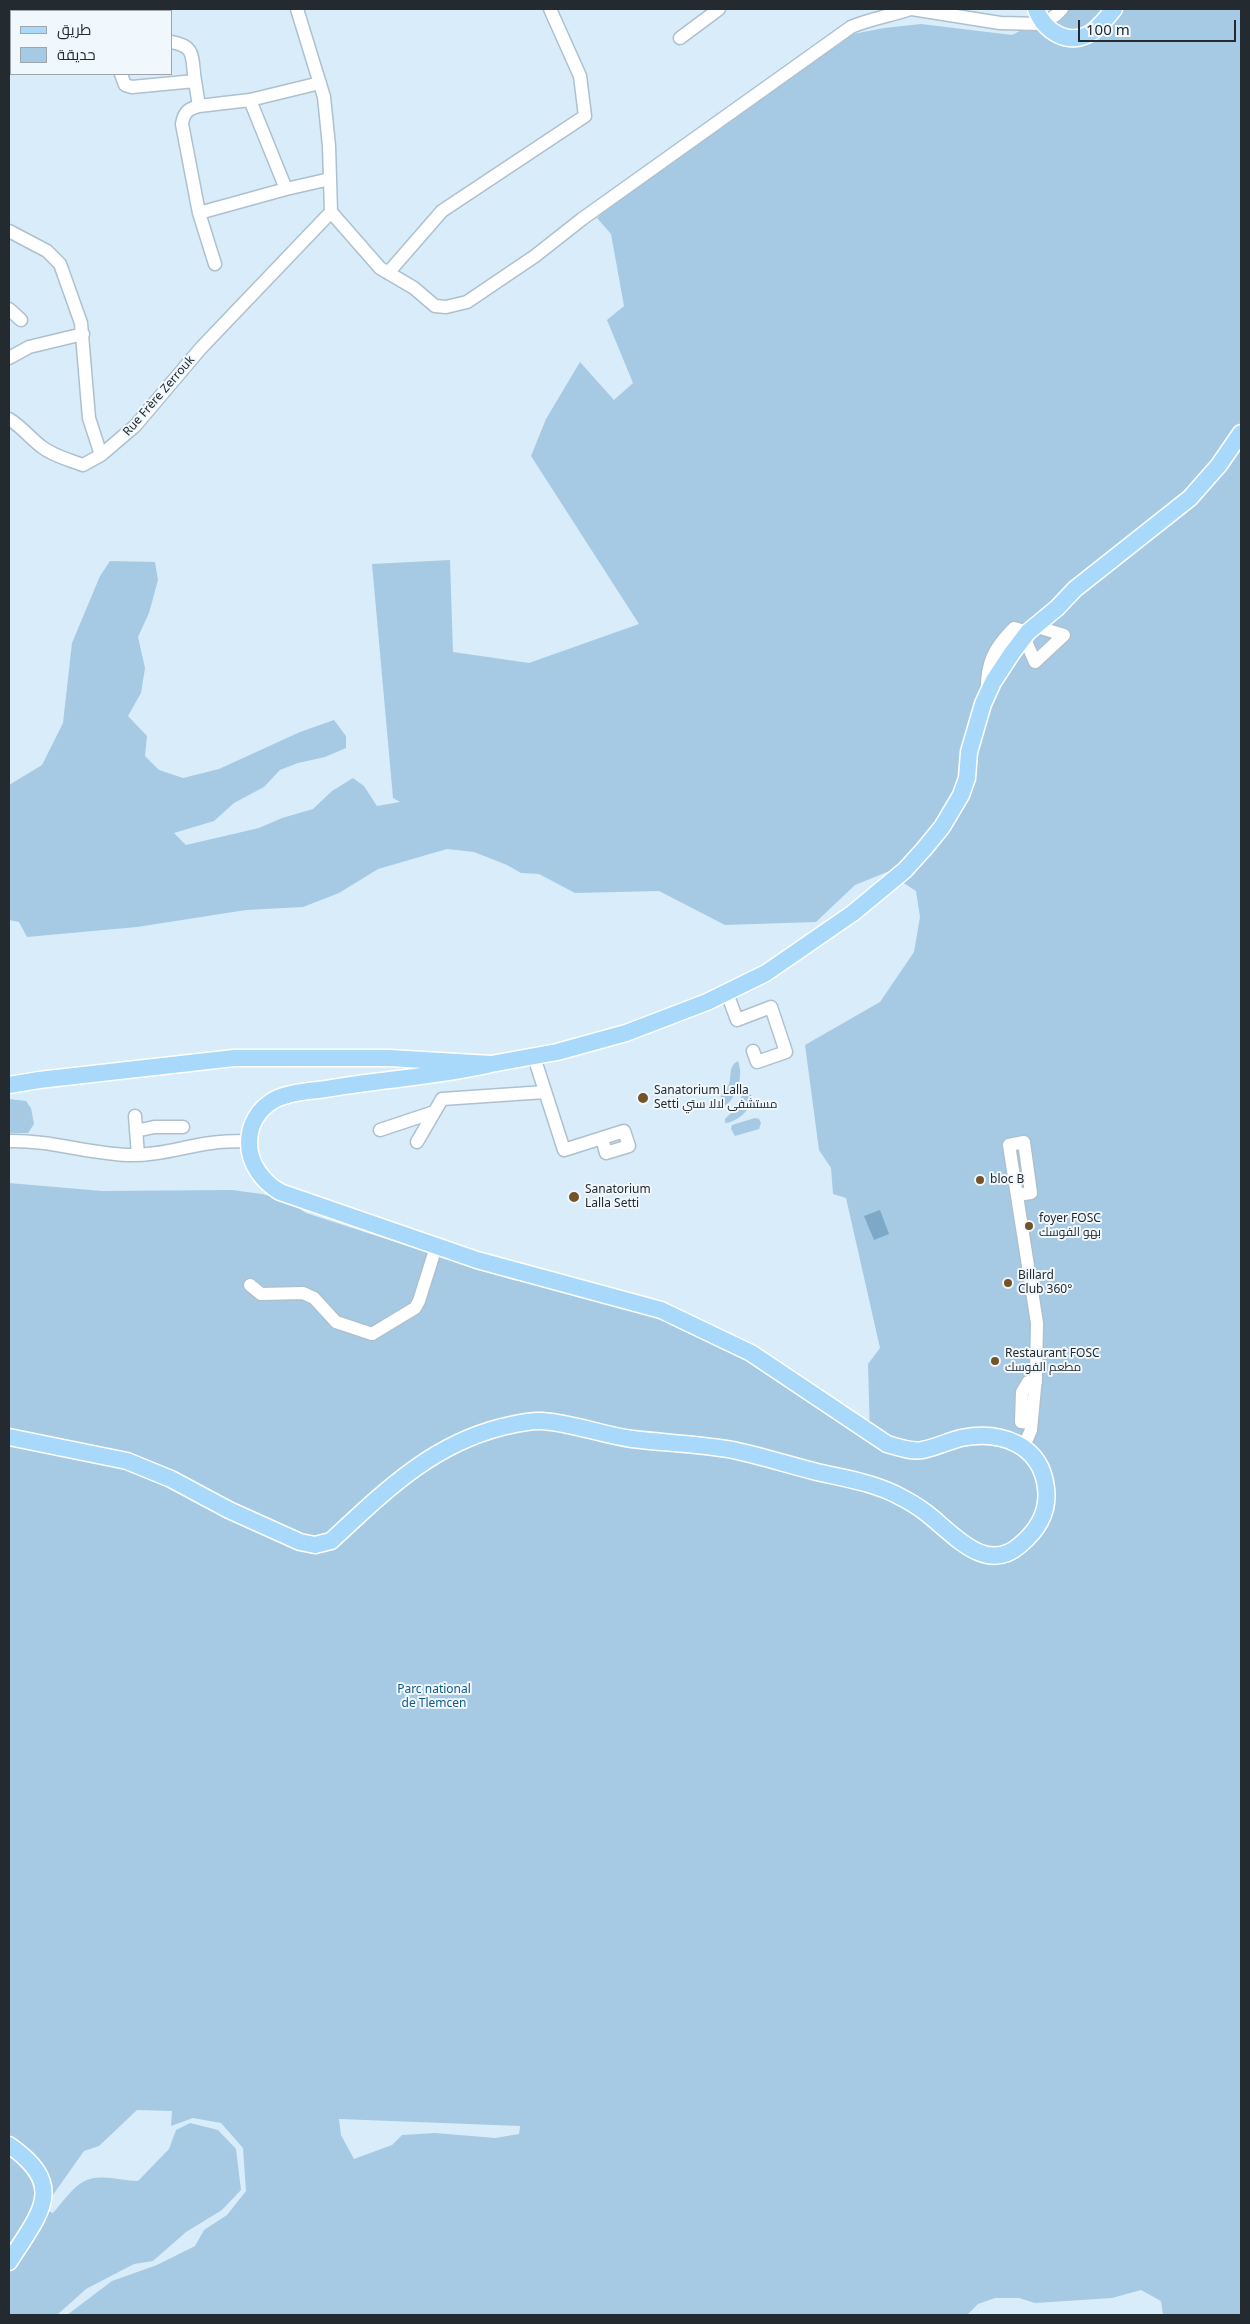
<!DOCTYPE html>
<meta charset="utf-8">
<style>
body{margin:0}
#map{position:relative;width:1250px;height:2324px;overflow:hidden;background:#d9ecfa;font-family:"Noto Sans",Cairo,sans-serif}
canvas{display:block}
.frame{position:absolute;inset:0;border:10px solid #242b30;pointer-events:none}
.legend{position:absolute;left:10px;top:10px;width:162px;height:65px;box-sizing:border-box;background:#f0f7fd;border:1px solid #9ea5ab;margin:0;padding:6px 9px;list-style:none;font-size:15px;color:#242b30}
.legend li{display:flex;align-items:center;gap:10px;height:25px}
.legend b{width:25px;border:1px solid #9ea5ab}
.scale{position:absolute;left:1078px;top:20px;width:158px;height:22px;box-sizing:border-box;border:2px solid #242b30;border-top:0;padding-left:6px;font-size:15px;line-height:18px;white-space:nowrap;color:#242b30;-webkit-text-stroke:4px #f0f7fd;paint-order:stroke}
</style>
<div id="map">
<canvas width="1250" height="2324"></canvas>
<div class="frame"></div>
<ul class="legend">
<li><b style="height:6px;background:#a9d9fa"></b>طريق</li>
<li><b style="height:14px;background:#a6cae4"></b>حديقة</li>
</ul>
<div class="scale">100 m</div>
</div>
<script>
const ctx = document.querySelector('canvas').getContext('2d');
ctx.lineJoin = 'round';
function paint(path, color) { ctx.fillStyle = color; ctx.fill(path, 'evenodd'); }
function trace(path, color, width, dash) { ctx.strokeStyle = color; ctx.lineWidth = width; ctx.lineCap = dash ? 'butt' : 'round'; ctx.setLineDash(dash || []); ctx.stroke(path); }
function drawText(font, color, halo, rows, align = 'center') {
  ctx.font = font + ' "Noto Sans",Cairo,sans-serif'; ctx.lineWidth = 4; ctx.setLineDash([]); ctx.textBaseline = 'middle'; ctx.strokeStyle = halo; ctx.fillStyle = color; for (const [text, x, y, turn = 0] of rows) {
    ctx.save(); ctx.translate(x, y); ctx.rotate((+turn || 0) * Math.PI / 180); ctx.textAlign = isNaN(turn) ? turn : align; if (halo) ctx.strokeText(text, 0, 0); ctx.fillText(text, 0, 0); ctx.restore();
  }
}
const green = new Path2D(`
 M1062 9H1241V2315H1163L1161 2301 1141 2290 1112 2298 1035 2303 1019 2298H995L978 2304 967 2315H67L112 2281 157 2265 195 2246 204 2230 227 2215 246 2191 243 2148 221 2123 193 2118 171 2126 172 2111 137 2110 99 2146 84 2151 43 2209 53 2213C62 2203 74 2185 87 2180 102 2174 122 2181 138 2181L169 2149 176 2130 190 2123 218 2130 236 2149 241 2190 222 2210 186 2232 153 2261 134 2264 86 2289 57 2315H9V1183L102 1191 232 1190 262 1194 288 1201 306 1213 513 1280 570 1290 661 1319 739 1353 870 1436 868 1364 880 1348 846 1198 833 1194 831 1168 819 1150 805 1045 880 1002 914 952 920 917 916 891 887 872 855 885 816 922 725 925 659 891 575 893 539 874 521 873 507 865 474 852 447 849 378 869 339 893 303 907 246 910 137 927 27 937 19 922 9 920V785L42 765 63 723 72 643 100 576 110 561 155 562 158 580 149 613 138 637 145 668 141 693 128 716 147 736 145 756 159 770 183 778 219 769 300 732 334 720 346 736V748L325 757 298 763 280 770 264 787 234 803 214 821 174 833 186 845 259 828 282 818 313 809 332 791 353 778 364 786 377 806 400 802 393 798 372 564 450 560 453 652 529 663 639 624 531 456 546 419 580 362 614 400 633 383 607 320 624 306 611 234 597 218 616 201 853 34 884 28 921 24 1012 35ZM339 2119 520 2126V2127L519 2134 495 2138 435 2133 402 2135 392 2145 354 2159 341 2135Z
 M738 1061C744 1077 737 1097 724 1107L721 1106 720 1098C722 1093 727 1089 729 1084 732 1075 728 1066 738 1061Z
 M743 1094H750L752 1096C751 1110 738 1122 725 1123V1119L733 1111Z
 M9 1099 26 1101 31 1108 34 1124 28 1133H9Z
 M755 1118 759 1119 761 1123 759 1129 735 1136 731 1129 732 1125Z`);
const water = new Path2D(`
 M880 1210 889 1234 874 1240 864 1216Z`);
const minor = new Path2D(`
 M111 9V11
 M297 9 324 97 329 146 331 212 380 268 414 288 435 306 446 307 467 302 535 256 582 219 851 27C870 19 890 16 910 9
 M912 9 1000 23 1042 24 1056 15 1062 9
 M680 38 719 9
 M171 42C197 46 191 58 195 81
 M121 74 125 85 132 87 195 81 199 106 250 100 320 83
 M250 100 286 189 330 179
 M199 106C188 109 184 112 182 124L199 213
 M9 231 47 251 60 264 81 323 89 418 101 455 135 426 201 348 331 212
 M215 264 199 213 286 189
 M388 273 442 211 585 116 580 76 550 9
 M9 309 21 320
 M9 358 29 347 83 334
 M9 419C22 427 30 438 42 447 53 456 70 460 83 465L101 455
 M1024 637 1035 662 1064 635 1034 626
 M987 692C986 663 994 648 1014 628L1028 632
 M727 993 737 1020 771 1007 786 1052 757 1062 753 1051
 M534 1057 564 1150 624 1131 629 1146 606 1153 602 1138
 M135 1116 138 1155
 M380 1130 434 1112
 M136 1131 154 1127H183
 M9 1141C49 1140 87 1153 127 1155 157 1156 182 1147 211 1143 223 1141 236 1141 249 1141
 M417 1142 442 1099 545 1092
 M1017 1195 1031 1193 1024 1142 1009 1145 1037 1323 1036 1377 1031 1430 1024 1446
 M250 1285 261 1294 303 1293 314 1298 336 1322 372 1334 415 1308 419 1301 436 1247
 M1031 1423 1021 1422 1022 1392 1028 1382H1036`);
const major = new Path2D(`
 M1036 9C1044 31 1069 48 1092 32 1101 26 1107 17 1114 9
 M9 1085 39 1080 234 1058H390L491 1064 557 1052 626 1033 707 1002 766 973 853 913 905 870 924 849 942 827 961 795 967 778 969 752 983 704 993 682 1012 653 1028 632 1057 608 1075 589 1190 498 1219 465 1241 433
 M9 1437 127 1461 171 1479 229 1510 300 1542 315 1545 331 1541C383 1493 430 1445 502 1427 515 1424 529 1420 542 1421 573 1423 602 1435 632 1439 666 1443 699 1444 733 1450 761 1456 789 1465 817 1472 843 1478 870 1482 895 1494 905 1499 916 1505 925 1512 952 1532 985 1576 1020 1545 1038 1530 1049 1511 1046 1488 1041 1444 1000 1430 961 1438 948 1441 935 1448 922 1450 911 1452 898 1447 887 1444L751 1353 661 1310 477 1260 280 1192C263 1182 249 1164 249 1143 249 1125 258 1109 274 1100 289 1092 310 1091 326 1089 381 1079 437 1077 491 1064
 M9 2145C68 2186 40 2213 9 2262`);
const markers = [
 [643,1098,6,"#725428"],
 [980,1180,5,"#725428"],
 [574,1197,6,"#725428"],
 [1029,1226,5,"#725428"],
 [1008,1283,5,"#725428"],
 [995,1361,5,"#725428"]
];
const streetNames = [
 ["Rue Frère Zerrouk",159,396,-49]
];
const poiNames = [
 ["Sanatorium Lalla",654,1091],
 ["Setti مستشفى لالا ستي",654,1105],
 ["bloc B",990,1180],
 ["Sanatorium",585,1190],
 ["Lalla Setti",585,1204],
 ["foyer FOSC",1039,1219],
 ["بهو الفوسك",1039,1233],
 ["Billard",1018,1276],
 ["Club 360°",1018,1290],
 ["Restaurant FOSC",1005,1354],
 ["مطعم الفوسك",1005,1368]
];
const parkNames = [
 ["Parc national",434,1690],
 ["de Tlemcen",434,1704]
];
paint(green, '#a6cae4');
paint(water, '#7da8c7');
trace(minor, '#aec0ce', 15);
trace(major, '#fff', 19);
trace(minor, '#fff', 12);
trace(major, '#a9d9fa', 16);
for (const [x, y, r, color] of markers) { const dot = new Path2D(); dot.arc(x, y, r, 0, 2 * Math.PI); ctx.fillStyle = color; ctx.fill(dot); trace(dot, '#f0f7fd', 2); }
drawText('12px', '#242b30', '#f0f7fd', streetNames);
drawText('12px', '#242b30', '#f0f7fd', poiNames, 'left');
drawText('12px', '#125b85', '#f0f7fd', parkNames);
</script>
